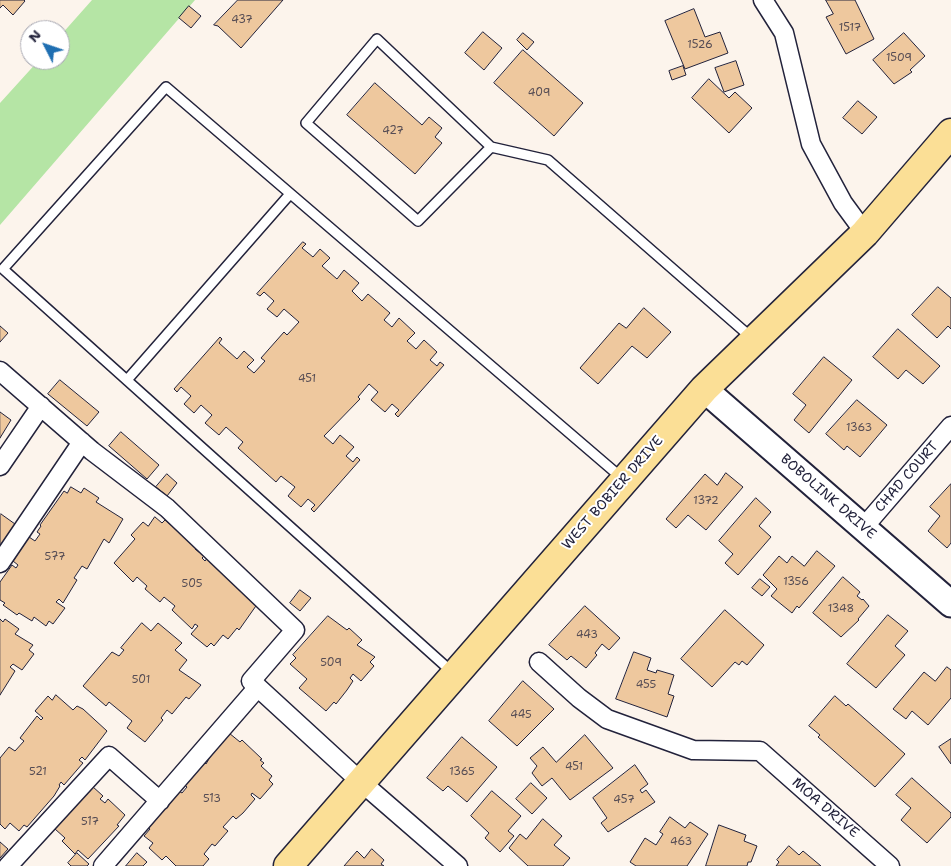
<!DOCTYPE html>
<style>
body{margin:0}
#map{position:relative;width:951px;height:866px;overflow:hidden;background:#fcf4ec;font-family:"Shantell Sans",sans-serif}
canvas{display:block}
.north{position:absolute;left:20px;top:20px;width:50px;height:50px;box-sizing:border-box;background:#fff;border:1px solid #a7a7b1;border-radius:50%;rotate:311deg;font-size:14px;font-weight:700;line-height:20px;text-align:center;color:#22223b}
.north::after{content:'';display:block;margin:auto;width:18px;height:22px;background:#1f6fb2;clip-path:polygon(50% 0,100% 100%,50% 72%,0 100%)}
</style>
<div id="map">
<canvas width="951" height="866"></canvas>
<div class="north">N</div>
</div>
<script>
const ctx = document.querySelector('canvas').getContext('2d');
ctx.lineJoin = 'round';
function paint(path, color) { ctx.fillStyle = color; ctx.fill(path, 'evenodd'); }
function trace(path, color, width, dash) { ctx.strokeStyle = color; ctx.lineWidth = width; ctx.lineCap = dash ? 'butt' : 'round'; ctx.setLineDash(dash || []); ctx.stroke(path); }
function drawText(font, color, halo, rows, align = 'center') {
  ctx.font = font + ' "Shantell Sans",sans-serif'; ctx.lineWidth = 4; ctx.setLineDash([]); ctx.textBaseline = 'middle'; ctx.strokeStyle = halo; ctx.fillStyle = color; for (const [text, x, y, turn = 0] of rows) {
    ctx.save(); ctx.translate(x, y); ctx.rotate((+turn || 0) * Math.PI / 180); ctx.textAlign = isNaN(turn) ? turn : align; if (halo) ctx.strokeText(text, 0, 0); ctx.fillText(text, 0, 0); ctx.restore();
  }
}
const green = new Path2D(`
 M92 0H195L0 225V103L39 60H60V36Z`);
const building = new Path2D(`
 M0 0H24L25 1 13 15 3 5 0 8Z
 M238 0H283L241 48 218 26 214 25Z
 M826 0H855L874 39 846 54 826 17 833 14Z
 M189 6 201 16 191 28 179 18Z
 M694 9 705 37 720 32 728 53 685 69 665 21Z
 M483 32 502 48 484 70 465 53Z
 M523 33 534 42 527 50 517 40Z
 M904 33 925 56 910 70 912 72 894 84 873 60Z
 M523 50 583 103 554 136 494 83Z
 M736 61 744 85 724 92 715 68Z
 M683 66 686 75 672 80 669 71Z
 M709 79 729 98 735 92 752 108 729 133 692 98Z
 M375 83 422 125 429 117 442 128 435 137 442 143 415 174 347 115Z
 M858 101 877 117 862 134 843 118Z
 M303 242 306 244 302 248 313 257 320 249 330 258 322 266 337 279 344 270 359 283 352 291 362 301 368 294 390 313 384 320 392 327 399 318 415 333 407 341 416 349 424 340 437 352 430 360 437 366 440 362 444 365 398 417 395 414 399 410 392 404 385 412 371 400 378 392 369 384 358 397 360 399 324 436 333 444 340 435 354 447 346 456 353 462 357 457 360 460 314 512 311 509 315 505 308 499 301 507 288 496 295 487 281 476 276 482 238 448 243 442 226 427 219 435 205 423 212 415 201 405 194 413 184 404 191 396 181 387 177 392 174 389 220 337 222 339 219 343 237 359 244 351 254 360 247 367 254 373 265 361 261 358 284 332 287 335 299 322 284 309 277 317 267 309 274 301 264 292 260 296 257 294Z
 M938 287 951 298V329L948 326 937 338 912 315Z
 M644 308 671 332 647 358 632 346 598 384 580 368 619 323 626 328Z
 M0 326 8 333 0 342Z
 M898 329 940 366 923 384 906 370 898 379 873 357Z
 M824 357 852 380 809 433 794 420 806 405 793 394Z
 M60 380 99 412 87 426 48 394Z
 M857 400 887 425 860 457 847 446 844 450 826 434Z
 M0 412 11 420 0 438Z
 M121 432 159 465 147 479 109 446Z
 M726 473 743 487 706 530 688 515 676 528 666 519 705 474 717 485Z
 M167 474 177 483 167 496 156 487Z
 M951 484V543L947 548 928 531 940 516 930 507Z
 M71 487 81 493 84 488 99 498 96 502 123 519 109 543 104 539 87 569 82 566 74 578 77 580 63 603 59 599 56 602 65 608 53 624 49 621 46 626 34 617 32 621 19 613 17 615 3 605 5 603 0 600V582L12 565 16 568 18 565 13 561 29 537 35 541 40 534 37 532 41 526 40 525 64 491 67 493Z
 M756 498 771 512 759 526 771 537 738 575 725 563 733 554 719 541Z
 M1 514 15 524 0 546V515Z
 M155 517 162 523 165 520 197 547 195 549 204 556 202 558 205 561 209 556 258 603 239 630 237 628 228 639 223 635 214 646 211 643 207 647 191 634 198 626 195 624 192 629 172 610 175 606 164 597 160 602 145 589 147 586 137 577 133 582 114 563 135 539 131 535 143 522 148 526Z
 M817 551 835 566 799 608 797 606 792 613 771 596 777 589 763 575 779 556 787 563 792 556 804 566Z
 M843 577 860 592 857 596 862 600 863 599 869 606 858 619 859 620 841 637 813 613Z
 M760 579 770 587 762 596 752 588Z
 M300 590 311 598 300 611 290 603Z
 M585 606 620 638 609 650 602 644 595 653 597 655 586 668 571 656 567 660 549 645Z
 M725 610 764 645 747 665 742 661 739 665 735 662 712 687 681 659Z
 M888 615 908 631 895 646 905 655 876 688 847 664Z
 M328 616 347 630 349 628 362 640 357 645 375 657 370 662 374 666 361 681 353 674 350 678 353 681 347 690 336 704 334 702 326 711 299 688 307 679 290 664 296 658 293 655Z
 M0 619 3 622 5 619 19 629 15 634 33 645 29 650 34 654 22 670 13 664 10 667 15 671 0 695Z
 M142 623 151 631 158 623 182 643 175 650 187 660 179 670 201 685 189 699 186 697 172 714 167 710 161 718 163 720 145 742 127 728 132 721 109 702 106 706 83 686 112 652 119 656 124 650 121 648Z
 M634 652 651 658 647 670 656 673 657 670 674 675 668 694 674 696 667 717 616 699Z
 M947 667 951 670V698L928 725 912 711 906 719 893 709 924 672 935 681Z
 M523 681 554 709 517 746 489 721Z
 M56 695 73 710 77 706 83 709 107 731 85 760 82 757 79 760 83 763 64 785 61 782 59 785 60 786 54 796 27 827 24 825 19 831 10 823 5 829 0 824V758L9 747 15 751 24 741 20 738 37 716 41 720 43 718 35 711 48 696 52 700Z
 M835 696 846 706 848 704 905 754 875 787 818 737 820 735 809 726Z
 M229 733 240 742 242 740 262 759 260 760 264 763 261 766 272 776 269 780 273 784 260 799 252 793 251 795 255 799 243 813 236 819 233 816 223 827 228 831 215 846 212 844 204 854 209 859 203 866H176L166 856 162 860 149 848 153 843 144 836 150 829 147 827 179 791 182 793 187 787 182 783 202 760 206 764 210 757 207 755Z
 M585 735 613 768 570 800 552 778 542 786 532 773 537 766 530 758 543 747 556 762Z
 M462 737 497 767 467 802 448 786 443 791 427 778Z
 M951 739V764L939 747Z
 M635 765 648 784 640 790 642 793 646 790 655 802 608 832 601 823 607 818 593 798Z
 M912 778 951 813V817L927 843 901 820 911 808 896 795Z
 M531 783 547 798 532 814 516 799Z
 M92 786 103 796 100 799 105 803 108 799 125 815 117 825 119 826 88 859 78 850 75 854 62 841 65 838 55 829 63 819 62 818Z
 M492 791 521 816 508 831 514 836 500 852 485 838 489 833 471 816Z
 M670 817 685 828 690 822 708 834 687 866H636L630 862 645 838 656 845 663 834 660 832Z
 M543 819 562 836 554 845 570 858 563 866H528L509 848 520 834 526 839Z
 M719 825 746 835 744 841 757 846 751 862H748L747 866H706Z
 M0 842 8 849 0 858Z
 M789 846 799 855 803 851 821 866H776L779 862 777 860Z
 M372 849 384 860 381 864 384 866H344L357 851 364 858Z
 M77 853 89 864 87 866H71L68 863Z
 M137 853 147 862 143 866H126Z`);
const lane = new Path2D(`
 M491 147 377 39 306 123 418 221 491 147 548 160 753 339
 M127 380 290 194
 M452 672 3 269 166 87 623 479`);
const street = new Path2D(`
 M763 0 784 33 811 144 843 203 865 233
 M0 371 92 451 167 508 295 630 251 681 360 781 458 866
 M0 466 41 406
 M863 528 951 426
 M0 563 82 442
 M539 662 579 698 607 719 693 750 760 751 890 866
 M8 866 109 756 160 801
 M103 866 258 687`);
const secondary = new Path2D(`
 M704 389 951 604`);
const primary = new Path2D(`
 M288 866 704 389 865 233 951 133`);
const numberNames = [
 ["437",242,20],
 ["1517",850,28],
 ["1526",700,45],
 ["1509",899,58],
 ["409",539,93],
 ["427",393,131],
 ["451",307,379],
 ["1363",859,428],
 ["1372",706,501],
 ["577",55,557],
 ["1356",796,582],
 ["505",192,584],
 ["1348",841,609],
 ["443",587,635],
 ["509",331,663],
 ["501",141,680],
 ["455",646,685],
 ["445",521,715],
 ["451",574,767],
 ["521",38,772],
 ["1365",462,772],
 ["513",212,799],
 ["457",624,800],
 ["517",90,822],
 ["463",681,842]
];
const streetNames = [
 ["CHAD COURT",907,477,-49],
 ["WEST BOBIER DRIVE",613,493,-49],
 ["BOBOLINK DRIVE",828,497,41],
 ["MOA DRIVE",825,808,41]
];
paint(green, '#b5e5a5');
paint(building, '#eec89e');
trace(building, '#22223b', 1);
trace(lane, '#22223b', 12);
trace(street, '#22223b', 21);
trace(secondary, '#22223b', 29);
trace(primary, '#22223b', 31);
trace(lane, '#fff', 9);
trace(street, '#fff', 18);
trace(secondary, '#fff', 25);
trace(primary, '#fbdf96', 28);
drawText('11px', '#554c54', null, numberNames);
drawText('14px', '#22223b', '#fff', streetNames);
</script>
